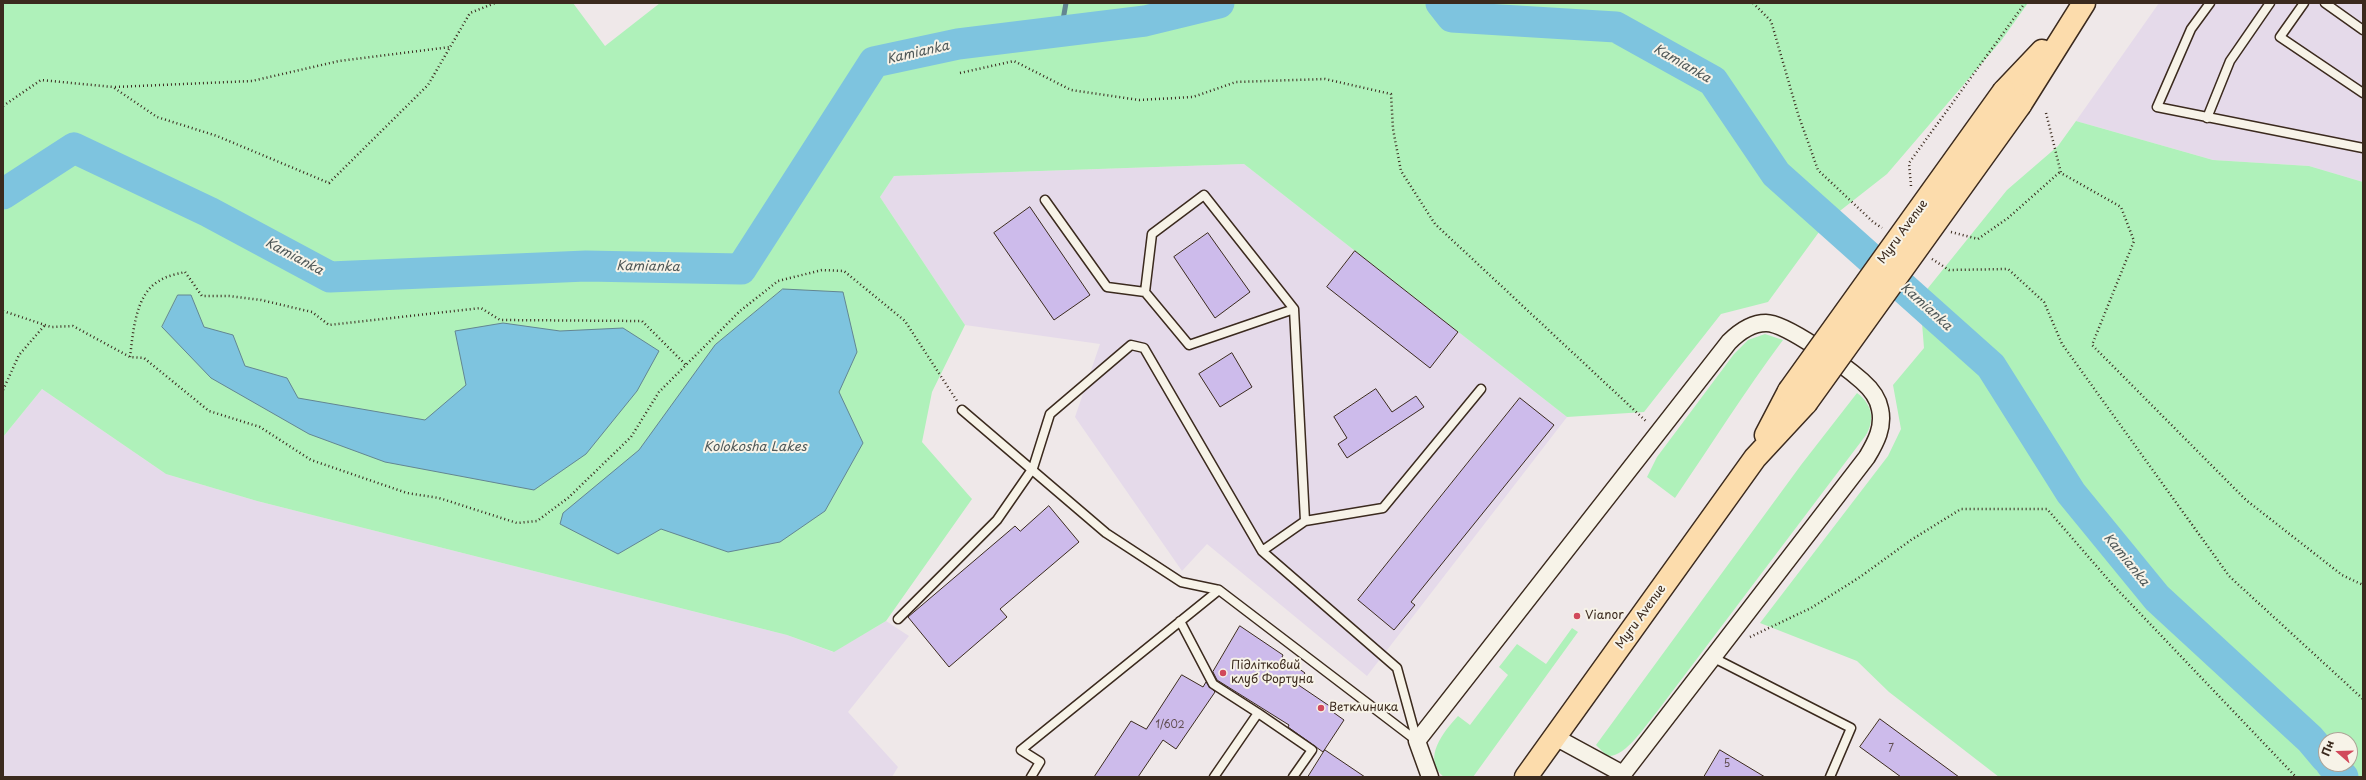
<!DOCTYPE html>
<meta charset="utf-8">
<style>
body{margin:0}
#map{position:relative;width:2366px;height:780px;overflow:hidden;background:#efe8e9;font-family:"Playpen Sans",sans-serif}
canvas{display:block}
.frame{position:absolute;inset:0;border:4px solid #3b2a1e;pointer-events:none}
.north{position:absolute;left:2318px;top:732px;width:40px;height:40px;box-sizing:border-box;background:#f7f3e8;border:1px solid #aca397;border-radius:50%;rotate:290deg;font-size:11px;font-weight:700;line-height:16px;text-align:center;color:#3b2a1e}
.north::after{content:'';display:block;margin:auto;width:14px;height:18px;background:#d1495b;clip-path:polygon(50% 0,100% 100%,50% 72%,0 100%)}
</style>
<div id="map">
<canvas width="2366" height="780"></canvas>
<div class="frame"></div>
<div class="north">Пн</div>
</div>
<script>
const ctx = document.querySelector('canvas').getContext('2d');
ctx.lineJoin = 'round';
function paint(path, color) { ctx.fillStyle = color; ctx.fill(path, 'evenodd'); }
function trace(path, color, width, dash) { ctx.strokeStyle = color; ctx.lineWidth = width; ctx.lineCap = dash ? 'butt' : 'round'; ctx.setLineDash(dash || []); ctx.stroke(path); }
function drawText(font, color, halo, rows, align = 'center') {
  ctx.font = font + ' "Playpen Sans",sans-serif'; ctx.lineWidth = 4; ctx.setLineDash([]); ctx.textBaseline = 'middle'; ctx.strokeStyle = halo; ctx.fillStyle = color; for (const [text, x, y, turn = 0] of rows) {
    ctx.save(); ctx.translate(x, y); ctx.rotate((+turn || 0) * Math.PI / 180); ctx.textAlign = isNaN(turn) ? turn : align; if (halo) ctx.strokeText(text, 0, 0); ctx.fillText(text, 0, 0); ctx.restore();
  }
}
const built = new Path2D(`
 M2159 3H2363V182L2309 166 2213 160 2076 121Z
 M1244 164 1567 417 1367 676 1207 544 1182 571 1075 417 1100 344 965 325 880 197 894 176Z
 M42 389 166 474 257 501 787 635 833 652 886 621 909 636 848 712 898 767 892 777H3V437Z`);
const green = new Path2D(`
 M3 3H573L605 46 660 3H2028L2001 41 1887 174 1827 221 1768 302 1721 314 1644 412 1567 417 1244 164 894 176 880 197 965 325 932 392 922 442 972 499 886 621 834 652 787 635 257 501 166 474 42 389 3 437Z
 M2076 121 2213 160 2309 166 2363 182V777H1999L1889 692 1857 661 1760 623 1888 456 1901 429 1893 385 1924 348 1920 298 2007 190 2058 146ZM2326 740H2350V764H2326Z
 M1765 334 1783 340C1745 391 1711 445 1675 498L1647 477 1657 457 1734 354 1748 340Z
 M1857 393C1872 404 1875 419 1866 435L1656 713C1645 726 1625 758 1607 756L1596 745 1801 465Z
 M1572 628 1578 632 1473 777H1444C1421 759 1444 731 1458 716L1470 725 1508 675 1499 667 1517 644 1546 664Z`);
const water = new Path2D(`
 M783 289 843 292 857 352 839 392 863 443 825 511 780 542 728 552 661 529 618 554 560 524 563 513 639 450 715 345Z
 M178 295H191L204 327 233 335 245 366 287 378 298 398 425 420 466 385 455 331 503 323 560 331 623 328 659 351 637 391 586 454 534 490 385 462 309 434 211 378 162 327Z`);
const stream = new Path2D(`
 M1061 31 1066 3`);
const river = new Path2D(`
 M1441 3 1452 17 1616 27 1713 81 1776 174 1991 366 2071 493 2157 598 2310 739 2326 758
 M3 194 74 148 209 212 330 277 586 266 741 269 874 62 958 44 1145 21 1219 3
 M2331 764 2343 777`);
const building = new Path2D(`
 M1030 207 1090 295 1054 320 994 233Z
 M1208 233 1250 292 1215 318 1174 257Z
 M1355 251 1458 332 1430 368 1327 287Z
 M1232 353 1252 387 1220 407 1199 374Z
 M1376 389 1392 412 1416 396 1424 407 1347 458 1338 444 1347 438 1334 417Z
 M1520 398 1554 425 1411 602 1415 605 1394 630 1358 600Z
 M1049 506 1079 542 1000 609 1007 617 949 667 908 617 1015 526 1020 531Z
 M1240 626 1283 655 1282 657 1305 673 1297 684 1331 707 1330 710 1344 720 1323 752 1288 727 1289 725 1217 680 1213 672Z
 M1182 675 1203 687 1206 682 1215 692 1176 749 1163 740 1138 777H1094L1131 721 1146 729Z
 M1880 719 1959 777H1901L1860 747Z
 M1325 750 1365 777H1308Z
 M1720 750 1765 777H1704Z`);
const path = new Path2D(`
 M1753 3 1771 21 1798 114 1818 170 1873 222 1882 228
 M960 73 1014 61 1071 90 1139 100 1193 97 1236 82 1325 79 1391 94 1393 129 1401 171 1435 224 1647 422
 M115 87 252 81 339 61 450 47
 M3 106 41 80 113 87 157 117 217 136 329 183 428 85 470 13 495 3
 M2046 113 2061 173 2121 207 2134 241 2092 345 2246 500 2342 575 2363 585
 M1911 186 1909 163 2025 3
 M1951 232 1978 239 2008 218 2061 171
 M1932 259 1949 270 2008 269 2044 302 2062 344 2229 576 2363 699
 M3 311 51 327 73 326 130 357 144 358 209 411 260 427 311 460 407 493 439 498 517 523 537 521 568 498 631 437 659 392 740 311 778 281 822 270 844 271 905 321 957 401
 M130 357C133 334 135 294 159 281 166 276 177 274 185 272L202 296H229L261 300 312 312 329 325 481 308 500 320 642 321 686 365
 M3 390 19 355 45 325
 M1750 637 1811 608 1860 577 1911 540 1961 509H2047L2112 584 2296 777`);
const lane = new Path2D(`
 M2210 3 2191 29 2157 107 2363 148
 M2304 3 2280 37 2363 93
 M2325 3 2363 30
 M2207 118 2230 61 2270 3
 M1045 200 1107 287 1145 292
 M1294 309 1189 345 1145 292 1152 234 1204 195 1294 309 1305 521
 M962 410 1106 533 1181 582 1219 590 1417 741
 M1262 551 1305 521 1383 508 1481 389
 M898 619 997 520 1033 468 1050 414 1131 345 1144 348 1262 551 1397 668 1417 741
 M1180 621 1213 684 1258 713
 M1712 657 1851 728 1830 777
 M1031 777 1040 762 1021 750 1219 590
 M1214 777 1258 713 1312 750 1293 777`);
const street = new Path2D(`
 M1430 777 1417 741 1729 342C1738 333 1752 323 1766 323 1786 323 1845 366 1862 381 1870 388 1878 398 1880 409 1884 427 1876 442 1867 457L1623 774 1555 737`);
const primary = new Path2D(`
 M2004 91 2042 51
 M2020 105 2084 3
 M1766 435 1789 391
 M1526 777 1755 458 1806 403`);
const primaryBridge = new Path2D(`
 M1789 391 2004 91
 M1806 403 2020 105`);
const markers = [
 [1577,616,4,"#d1495b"],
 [1223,673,4,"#d1495b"],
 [1321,708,4,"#d1495b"]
];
const numberNames = [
 ["1/602",1170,725],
 ["7",1891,749],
 ["5",1727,764]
];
const streetNames = [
 ["Myru Avenue",1903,232,-54],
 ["Myru Avenue",1641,617,-54]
];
const poiNames = [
 ["Vianor",1585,616],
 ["Підлітковий",1231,666],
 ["клуб Фортуна",1231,680],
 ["Ветклиника",1329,708]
];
const waterNames = [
 ["Kamianka",918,53,-13],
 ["Kamianka",1682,64,30],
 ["Kamianka",294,257,28],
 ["Kamianka",648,267,1],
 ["Kamianka",1926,307,42],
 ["Kolokosha Lakes",755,447],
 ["Kamianka",2126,560,51]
];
paint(built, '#e5daea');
paint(green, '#aff1ba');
paint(water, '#7ec4df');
trace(water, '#638692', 1);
trace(stream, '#638692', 5);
trace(river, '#7ec4df', 31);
paint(building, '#cdbbeb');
trace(building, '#3b2a1e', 1);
trace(lane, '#3b2a1e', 11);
trace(street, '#3b2a1e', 19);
trace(primary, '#3b2a1e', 25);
trace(path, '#3b2a1e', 2.5, [1, 3]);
trace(lane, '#f7f3e8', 8);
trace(street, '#f7f3e8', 16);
trace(primary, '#fcdcac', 22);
trace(primaryBridge, '#3b2a1e', 25, []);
trace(primaryBridge, '#fcdcac', 22);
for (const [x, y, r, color] of markers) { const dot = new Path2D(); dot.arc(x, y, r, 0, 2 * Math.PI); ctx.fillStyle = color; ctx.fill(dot); trace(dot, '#f7f3e8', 1.5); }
drawText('10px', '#604e51', null, numberNames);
drawText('12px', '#3b2a1e', '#f7f3e8', streetNames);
drawText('12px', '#3b2a1e', '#f7f3e8', poiNames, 'left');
drawText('italic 13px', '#4f5858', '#f7f3e8', waterNames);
</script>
